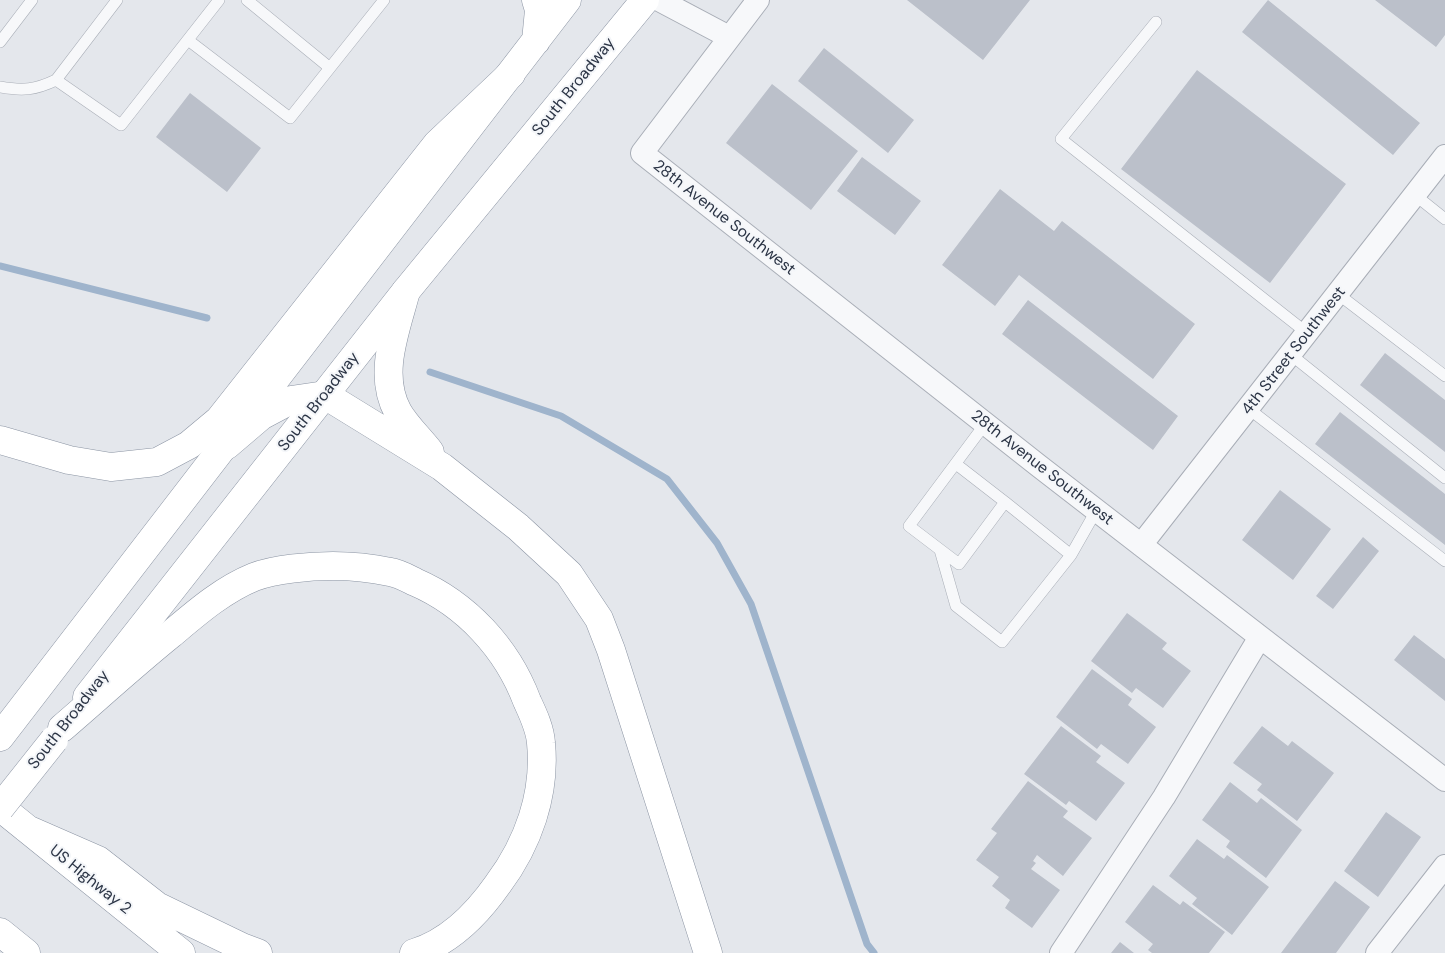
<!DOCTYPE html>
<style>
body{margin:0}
canvas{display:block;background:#e4e7ec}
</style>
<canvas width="1445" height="953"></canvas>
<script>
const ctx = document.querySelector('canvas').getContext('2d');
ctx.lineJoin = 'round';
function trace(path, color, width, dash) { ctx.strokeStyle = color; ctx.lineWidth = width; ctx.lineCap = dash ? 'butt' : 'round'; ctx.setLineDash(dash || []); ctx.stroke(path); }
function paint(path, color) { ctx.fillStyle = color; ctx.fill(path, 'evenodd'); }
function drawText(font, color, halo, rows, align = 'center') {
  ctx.font = font + ' "DM Sans",sans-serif'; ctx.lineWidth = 4; ctx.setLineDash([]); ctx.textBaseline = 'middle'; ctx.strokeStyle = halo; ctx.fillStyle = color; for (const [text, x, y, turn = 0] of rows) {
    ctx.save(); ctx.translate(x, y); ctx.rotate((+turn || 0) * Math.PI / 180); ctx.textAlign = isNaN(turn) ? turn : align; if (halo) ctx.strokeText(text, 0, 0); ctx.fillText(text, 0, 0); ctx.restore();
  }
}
const stream = new Path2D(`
 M0 266 207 318
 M430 372 561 416 667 479 717 543 751 604 867 944 874 953`);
const building = new Path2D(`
 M907 0H1030L983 60Z
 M1268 0 1420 123 1393 155 1242 32Z
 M1375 0H1445V35L1436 47Z
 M824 48 914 120 888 153 798 81Z
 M1197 70 1346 184 1270 283 1121 169Z
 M772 84 858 151 811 210 726 143Z
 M190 93 261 148 227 192 156 137Z
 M862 157 921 201 895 235 837 191Z
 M1000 189 1054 231 1062 221 1195 324 1153 379 1019 275 995 306 942 265Z
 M1028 300 1178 416 1153 450 1002 334Z
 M1385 353 1445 400V452L1360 385Z
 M1340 412 1445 494V545L1315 444Z
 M1280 490 1331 529 1293 580 1242 540Z
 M1363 537 1379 551 1333 609 1316 596Z
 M1127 613 1167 643 1162 649 1191 671 1163 708 1136 688 1132 693 1091 661Z
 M1414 635 1445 659V701L1394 660Z
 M1092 669 1132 699 1128 705 1156 727 1128 764 1101 744 1097 749 1056 717Z
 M1061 726 1101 756 1096 762 1125 783 1096 821 1069 801 1066 805 1024 774Z
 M1262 726 1288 746 1292 741 1334 773 1297 821 1257 790 1262 784 1233 763Z
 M1028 781 1068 811 1063 817 1092 838 1063 876 1037 855 1033 861 1036 863 1031 869 1060 890 1032 928 1005 908 1010 900 992 886 999 877 976 860 997 833 991 829Z
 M1230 782 1257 803 1261 798 1302 830 1266 878 1226 847 1230 841 1202 820Z
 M1386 812 1421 837 1378 897 1344 871Z
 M1197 839 1224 859 1227 855 1269 887 1232 935 1192 904 1197 898 1169 876Z
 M1335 881 1370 907 1336 953H1281Z
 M1153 885 1180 905 1183 901 1225 932 1209 953H1152L1148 950 1153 944 1125 922Z
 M1120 942 1134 953H1111Z`);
const service = new Path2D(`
 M117 0 56 80 121 125 219 0
 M247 0 330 68
 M1156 22 1061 139 1307 333
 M188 40 290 118 384 0
 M0 42 32 0
 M0 87C23 91 35 90 56 80
 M1415 195 1445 219
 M1338 294 1445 376
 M1290 354 1445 478
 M1249 409 1445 561
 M956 464 1005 502 959 564 909 526 985 424
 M1005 502 1071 555
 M940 550 956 606 1002 642 1071 555 1096 511`);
const minor = new Path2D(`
 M659 0 729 37
 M758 0 642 153 1039 466 1445 780
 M1141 545 1445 156
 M1061 953 1164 797 1260 637
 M1377 953 1445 866`);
const trunk = new Path2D(`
 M536 41 539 10 536 0
 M87 697 406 291 645 0
 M0 737 567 0`);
const motorway = new Path2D(`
 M406 291C396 330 377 374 398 412 406 426 420 439 430 452
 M0 440 69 460 111 467 157 462 189 445 219 420 437 144 511 74
 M227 445 261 416 291 400 325 395 442 467 518 527 569 574 599 619 611 650 708 953
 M62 728C98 697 133 665 170 635 195 614 222 590 254 577 275 569 310 566 333 566 352 566 371 568 390 572 398 573 407 578 415 582 466 604 507 648 527 701 533 714 540 728 541 743 546 794 528 844 498 884 477 914 450 942 414 953
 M0 807 181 953
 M27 829 98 860 157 906 242 947 258 953
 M0 932 26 953`);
const trunkBridge = new Path2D(`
 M0 808 54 740`);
const streetNames = [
 ["South Broadway",574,87,-51],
 ["28th Avenue Southwest",724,218,38],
 ["4th Street Southwest",1294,351,-52],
 ["South Broadway",319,402,-52],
 ["28th Avenue Southwest",1042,468,38],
 ["South Broadway",69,720,-52],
 ["US Highway 2",90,880,39]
];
trace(stream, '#9fb4cc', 7);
paint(building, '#bbc0ca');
trace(service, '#a9aeb7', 12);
trace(minor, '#a9aeb7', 24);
trace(trunk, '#8b94a3', 29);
trace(motorway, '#8b94a3', 29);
trace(service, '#f7f8fa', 11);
trace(minor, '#f7f8fa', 22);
trace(trunk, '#fff', 28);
trace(motorway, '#fff', 28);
trace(trunkBridge, '#8b94a3', 29, []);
trace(trunkBridge, '#fff', 28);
drawText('16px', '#2b3445', '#f4f6f9', streetNames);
</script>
